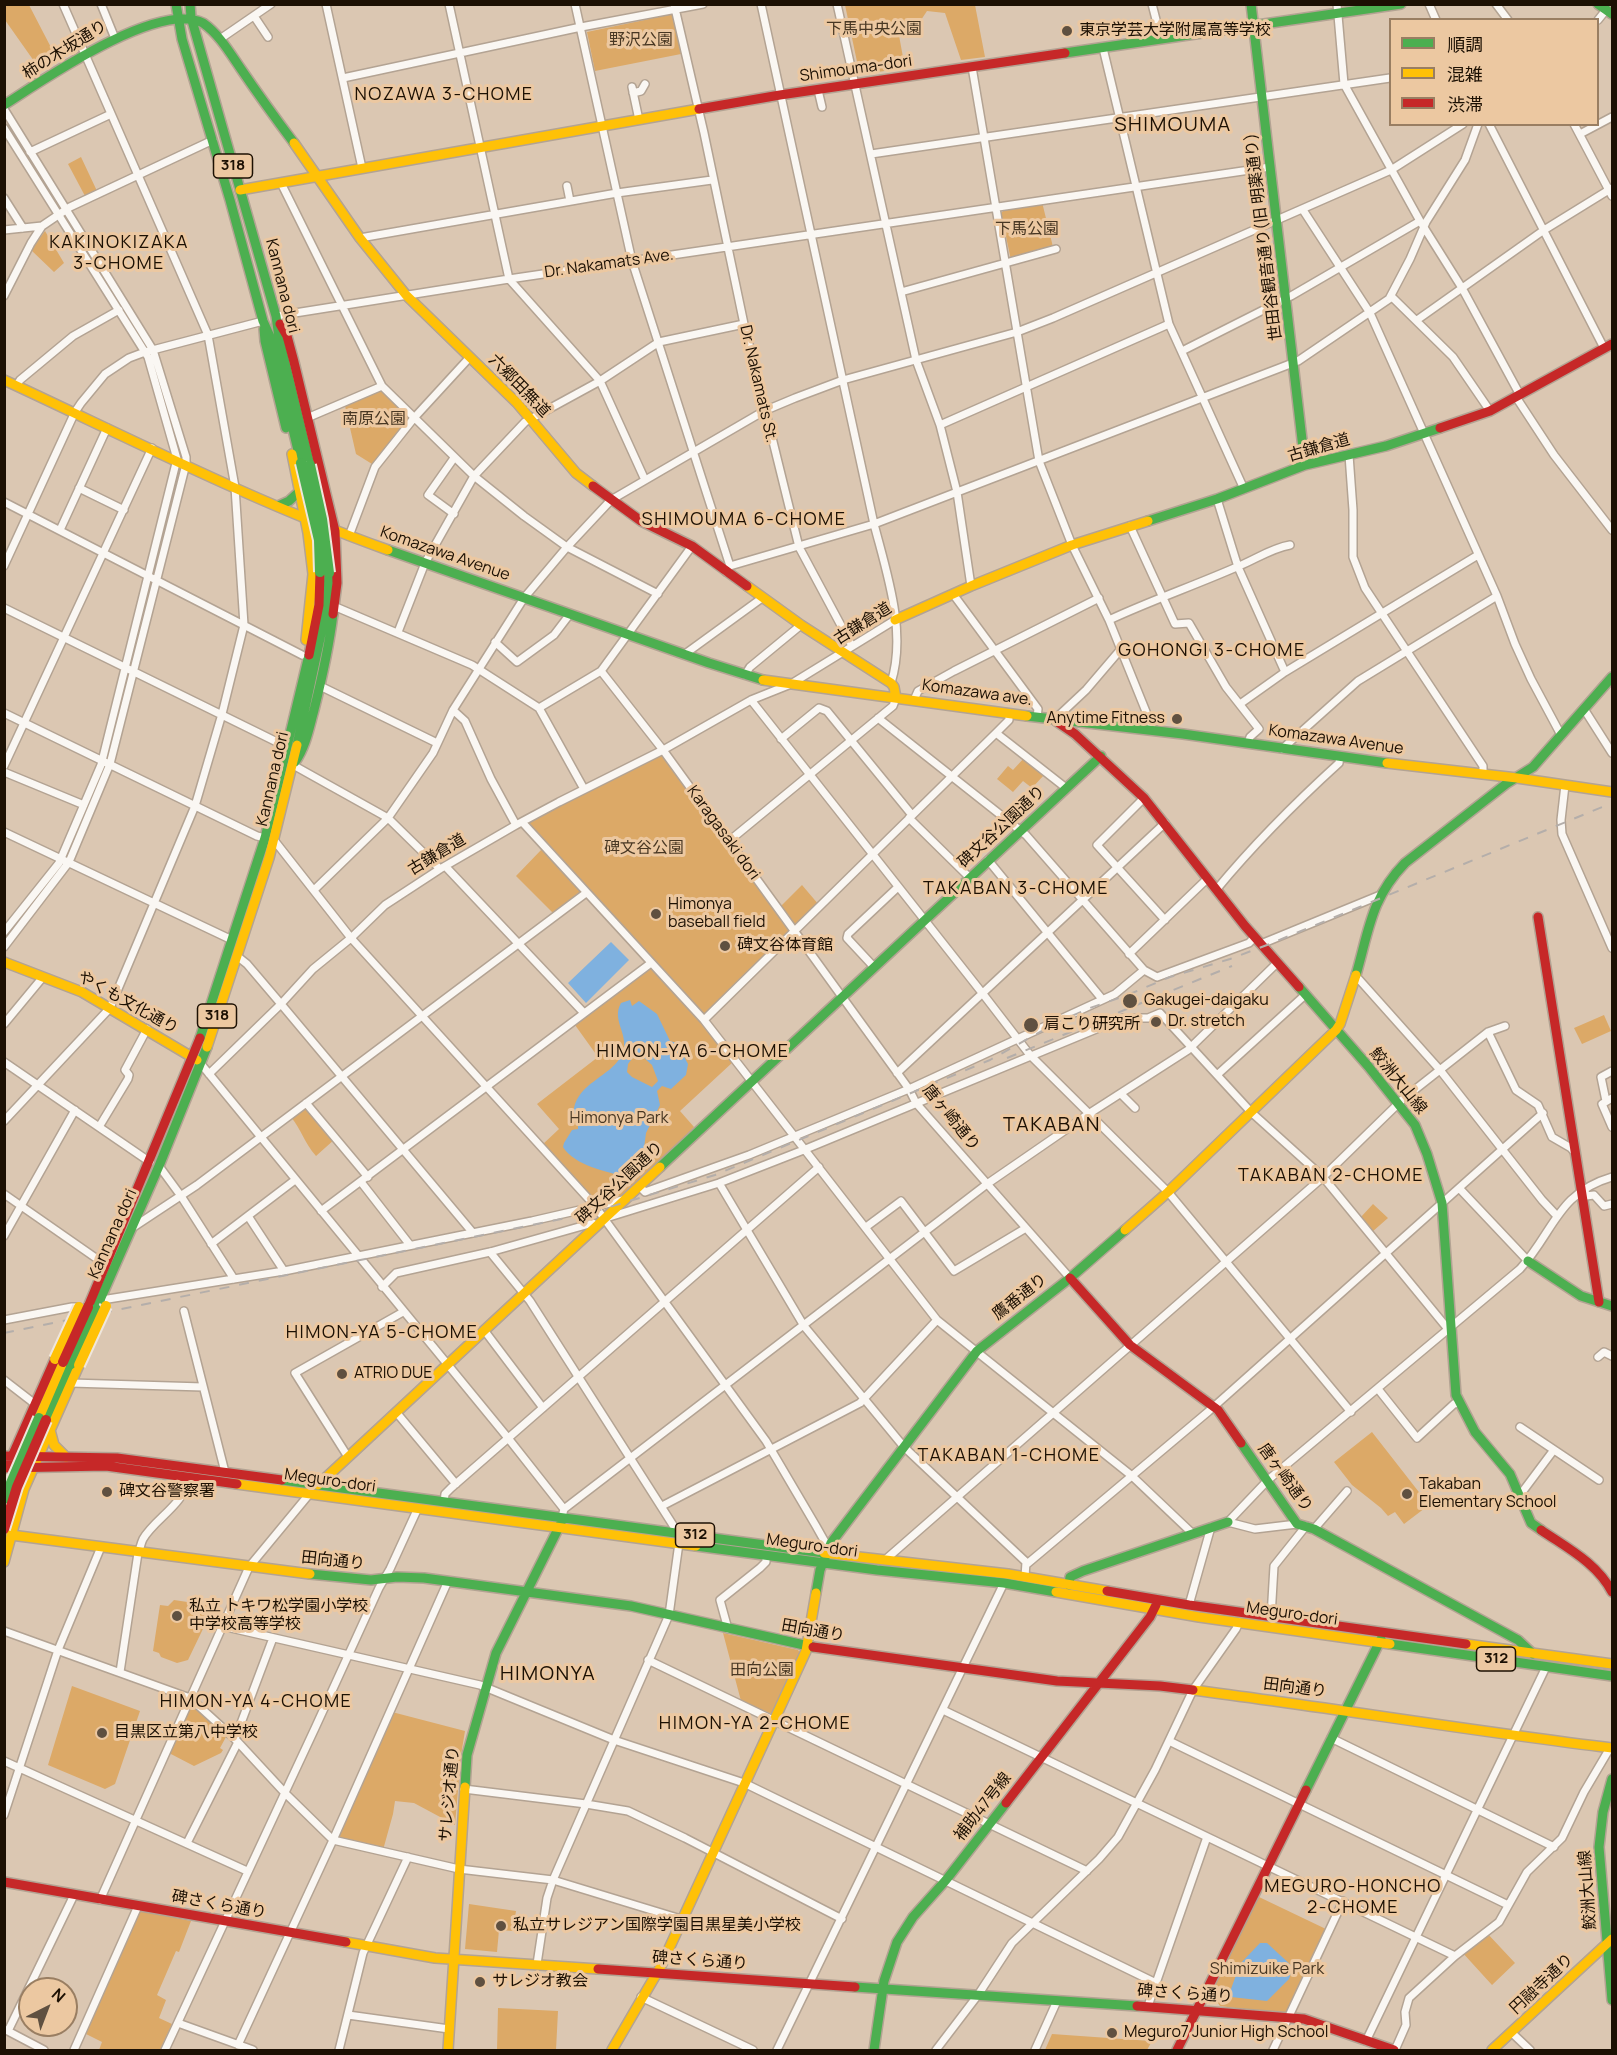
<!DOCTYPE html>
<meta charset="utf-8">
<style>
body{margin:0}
#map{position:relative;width:1617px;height:2055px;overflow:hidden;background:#dbc7b2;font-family:Manrope,"Noto Sans JP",sans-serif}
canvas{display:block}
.frame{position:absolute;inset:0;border:6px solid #1c1003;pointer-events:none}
.legend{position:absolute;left:1389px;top:18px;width:210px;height:108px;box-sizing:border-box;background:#ecc8a1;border:2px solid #997e62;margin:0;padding:8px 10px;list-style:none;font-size:18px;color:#1c1003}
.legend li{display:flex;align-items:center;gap:12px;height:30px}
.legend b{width:30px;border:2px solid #997e62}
.north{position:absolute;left:18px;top:1977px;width:60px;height:60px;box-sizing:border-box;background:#ecc8a1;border:2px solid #997e62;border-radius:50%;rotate:42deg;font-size:16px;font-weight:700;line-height:24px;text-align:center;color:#1c1003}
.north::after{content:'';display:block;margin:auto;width:21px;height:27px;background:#5f5040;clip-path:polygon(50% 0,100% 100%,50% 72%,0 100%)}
</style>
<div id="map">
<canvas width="1617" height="2055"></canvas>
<div class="frame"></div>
<ul class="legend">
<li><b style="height:8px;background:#4caf50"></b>順調</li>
<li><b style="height:8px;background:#ffc107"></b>混雑</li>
<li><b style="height:8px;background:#c62828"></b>渋滞</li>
</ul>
<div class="north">N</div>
</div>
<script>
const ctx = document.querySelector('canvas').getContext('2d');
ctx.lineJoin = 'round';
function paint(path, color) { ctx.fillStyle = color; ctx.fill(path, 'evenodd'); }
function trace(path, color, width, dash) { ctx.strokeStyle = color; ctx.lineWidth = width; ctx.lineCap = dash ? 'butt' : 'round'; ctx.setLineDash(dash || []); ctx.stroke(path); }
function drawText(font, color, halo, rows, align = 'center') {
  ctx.font = font + ' Manrope,"Noto Sans JP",sans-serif'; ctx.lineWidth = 6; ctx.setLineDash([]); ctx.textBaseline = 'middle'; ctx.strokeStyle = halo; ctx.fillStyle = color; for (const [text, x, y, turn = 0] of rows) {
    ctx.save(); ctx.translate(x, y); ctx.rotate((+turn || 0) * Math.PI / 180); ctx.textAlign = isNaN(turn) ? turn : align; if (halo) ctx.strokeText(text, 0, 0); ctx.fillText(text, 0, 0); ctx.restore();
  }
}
const green = new Path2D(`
 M4 5H29L57 59 41 71 5 20Z
 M845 5H975L985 57 961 60 945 13 927 11 917 26 898 30 905 68 864 74 859 71Z
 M673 14 681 54 595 71 587 32Z
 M81 157 97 191 85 196 68 164Z
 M1042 202 1053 247 1011 260 1001 213 1004 210Z
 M45 231 64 263 54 272 31 250Z
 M379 390 382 391 407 416 408 419 372 464 356 454 345 406Z
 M663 752 792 932 704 1017 526 825 583 792Z
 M1024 758 1044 775 1032 788 1023 781 1013 792 997 779 1008 766 1013 770Z
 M542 849 581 891 553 913 516 876Z
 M802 885 819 905 795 929 779 908Z
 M652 966 703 1022 733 1062 680 1111 694 1127 627 1196 596 1201 542 1145 559 1129 537 1104 598 1057 575 1025Z
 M1604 1015 1611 1031 1582 1044 1574 1028Z
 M306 1106 335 1139 316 1156C304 1142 302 1131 291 1117Z
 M1373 1204 1388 1218 1372 1232 1360 1218Z
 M1372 1432 1429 1505 1404 1524 1395 1512 1388 1516 1381 1508 1352 1485 1334 1462Z
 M174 1600 214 1606 188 1660 177 1663 161 1657 159 1653 153 1651 160 1605 168 1606Z
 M723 1633 798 1650 800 1653 772 1714 741 1701Z
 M72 1686 140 1711 115 1784 105 1789 48 1765Z
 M190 1706H192L226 1737 220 1748 223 1750 221 1753 194 1766 169 1753Z
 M392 1712 465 1731 461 1755 455 1825 414 1803 395 1801 393 1814 383 1850 341 1838 339 1835Z
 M1259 1897 1328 1930 1289 2015 1220 2006 1211 1993Z
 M469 1904 516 1911 513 1931 499 1930 497 1952 465 1949Z
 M142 1911 191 1921 179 1952 176 1951 157 1995 166 2000 159 2018 172 2024 160 2050H99L102 2042 86 2034 138 1912Z
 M1486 1932 1515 1963 1492 1985 1461 1951Z
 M498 2008 558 2011 556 2050H497Z
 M1052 2034 1151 2041H1152L1147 2050H1045Z`);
const water = new Path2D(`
 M611 942 629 960 586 1003 568 983Z
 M630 1000 632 1006 639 1001 657 1014 670 1041 677 1043 688 1064 686 1075 671 1089 662 1086 657 1091 660 1105 646 1133 644 1148 634 1173 626 1177C606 1171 575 1166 563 1147L564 1143 572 1130 578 1129V1121L574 1120C569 1083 614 1078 623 1052 629 1034 611 1020 621 1003ZM634 1056H642L652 1065 658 1081 652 1087 632 1077 627 1072 628 1064Z
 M1260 1943H1267L1293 1967 1289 1979 1267 2001 1231 1997V1989L1240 1964Z`);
const street = new Path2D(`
 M101 4 114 36
 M326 4 362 168
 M449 4 509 279 600 381 645 480
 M575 4 632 261 730 566
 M674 4 704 133 744 324 799 547 852 646
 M761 4 874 524C887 574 907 632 891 683
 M837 4 916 360 940 425 957 492 971 586
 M1152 4 1161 39
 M1337 4 1344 84 1420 221 1462 288 1520 395
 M1429 4 1436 20
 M1496 4 1508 20
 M254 16 268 37
 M1598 20 1606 10
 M220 39 271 4
 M1103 48 1169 324 1244 489
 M972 67 1039 461 1072 545 1109 620 1151 724V730
 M343 78 581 27 703 4
 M632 87 639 120
 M818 90 822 107
 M633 93 641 91 645 84
 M4 109 153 350 186 457V464L110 764 69 862 4 947
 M1489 124 1604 348
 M1574 124 1612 196
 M4 128 148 357 177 459 101 765 59 863 4 932
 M1580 134 1612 117
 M30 152 111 114
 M871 154 1390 78
 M281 183 382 386 474 476 524 516 567 547 658 594
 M567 186 570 201
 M4 198 23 228
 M1303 210 1370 313 1497 596 1515 644 1531 679 1561 735
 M4 230 42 226 70 207 213 140
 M360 238 617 193 712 180
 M901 292 1056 249
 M4 296 31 243 42 226
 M1391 296 1453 357 1490 411
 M276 316 509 279 1270 167
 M1417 320 1544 230 1612 188
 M1182 351 1291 296 1420 221
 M17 385 20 380 73 336 119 310
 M1516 397 1554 455 1612 530
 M307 418 382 386
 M940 425 1169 324
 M1349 455 1353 510V557L1365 588 1483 766V774
 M79 488 124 510
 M1217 499 1238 567 1285 672
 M4 502 302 655
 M454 514 428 495 454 458
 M1130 526 1175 624 1189 623 1226 687 1259 729 1250 737 1248 743
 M60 530 107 428
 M349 536 375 467 414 418 470 357
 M4 566 75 412 81 403 105 374 129 358 145 352 263 321
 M726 572 730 566 874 524 1298 361 1389 299 1410 259 1426 222 1465 160 1478 124
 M953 594 1038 709 1037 717
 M336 607 472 665 539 708 584 789
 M4 608 281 744
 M1109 620C1152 600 1196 585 1239 566 1256 559 1272 548 1290 545
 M398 632 425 563 474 476 525 422 600 381 659 342 744 324
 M495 642 517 662 554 635 570 614
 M685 654 762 598
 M601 671 663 750 909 1089 916 1103 1070 1278
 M745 675 750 667 801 625
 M320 686 437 743
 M751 700 983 994 1030 1055 1168 1192 1351 1412
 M914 700 918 691 954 671 1099 598
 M1240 704 1285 672 1478 555
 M539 708 601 671 692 546
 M1584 709 1612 753
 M453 710 465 721 491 779 516 825
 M4 713 257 836 265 838
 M878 718 1026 835 1144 970 1157 977 1249 943 1255 937
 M1054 720 1086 690 1121 649
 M996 733 1066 788
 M781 739 819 708 827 711 912 815
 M1282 749 1358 681 1497 596
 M293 765 388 818 440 869
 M4 766 152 448
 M4 772 84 805
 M1565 785 1561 820 1562 834 1612 948
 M1144 798 1097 845 1165 920
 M909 818 969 877
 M523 823 704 1020 937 1320 1132 1476 1192 1533
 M4 832 232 940
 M274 840 351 938 595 1206 766 1441 816 1526 825 1542 827 1550
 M729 841 893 706 896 698
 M988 860 1102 999
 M446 867 584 1013
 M314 890 388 818 433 753 453 710 524 598 567 547 611 500 764 411 795 398 843 380 1017 332 1053 318 1391 170 1463 124
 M1216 890C1254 844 1295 803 1339 763L1340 756
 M1261 944 1378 896
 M1129 954 1207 879
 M237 956 247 964 281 1004 473 1233
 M874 967 847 938 848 934 898 887
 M1356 976 1440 1070 1542 1200 1557 1216
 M704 1020 996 733 1009 720V713
 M4 1024 43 977
 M1488 1032 1516 1090 1538 1105 1552 1137 1571 1148 1576 1154
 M4 1062 150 1162
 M201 1064 508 1438 564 1509
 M897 1073 1165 823
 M209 1074 281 1004 313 969 351 938 385 905 440 869 516 825 559 802 663 750 751 700 791 684 895 620
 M1217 1075 1305 995
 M1121 1094 1135 1108
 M1612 1098 1602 1104 1612 1127
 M1606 1101 1601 1077 1612 1071
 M306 1103 368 1177
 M4 1121 110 1008 195 806 222 714 244 625 235 487 208 335 63 4
 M99 1127 128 1079 129 1075 125 1070 147 1029
 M159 1166 181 1196 234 1279
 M361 1182 410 1245
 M719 1183 804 1326 904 1447 1026 1562 1025 1577
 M639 1186 645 1192 749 1155 909 1089 1115 994 1144 970
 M1459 1188 1528 1261
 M1585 1190 1586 1196 1594 1195 1604 1206 1612 1204
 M4 1194 103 1263
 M321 1211 651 963
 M248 1216 284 1271
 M606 1218 719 1183 801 1151 1123 1018H1148L1160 1013 1251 1112 1323 1177 1448 1329
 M866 1227 901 1201 954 1271 1026 1228
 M132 1228 197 1185 586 893
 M4 1236 75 1110
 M211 1244 295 1180
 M490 1252 530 1301 678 1533
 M382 1287 396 1273 490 1252 593 1223 595 1226
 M108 1299 284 1271 532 1221 623 1200
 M184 1311 225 1472
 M4 1320 72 1307H79
 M484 1330 543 1408
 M1598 1357 1604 1352 1612 1356
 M4 1380 35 1404
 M71 1383 203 1387
 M1378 1389 1417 1438 1454 1404 1459 1403
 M396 1412 456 1484
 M1520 1427 1599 1480
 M348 1457 295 1373 403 1312
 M1518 1492 1523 1491 1553 1451
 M444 1502 445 1494 451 1488 819 1167
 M662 1506 860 1403 937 1320
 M561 1521 564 1509 987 1184 1090 1113 1188 1050 1277 963
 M1228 1522 1268 1480 1520 1269C1554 1232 1557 1193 1612 1177
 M1228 1522 1255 1529 1297 1524
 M1314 1529 1347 1491
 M885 1560 1323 1177 1403 1099 1488 1032 1505 1026
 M1027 1564 1209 1411 1543 1113
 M1189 1605 1211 1527
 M1271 1617 1274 1566 1306 1526
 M222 1626 480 1685 614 1740 744 1783 1156 1983
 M728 1629 720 1600 760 1568 766 1562V1555
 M4 1631 190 1698 235 1739 285 1793 333 1840 459 1869 553 1880 681 1919
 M648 1660 1087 1871
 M120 1672 138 1553C140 1549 141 1543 143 1539 155 1518 186 1504 188 1477
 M943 1710 1455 1956
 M1331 1738 1554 1847
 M235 1739 273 1638
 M1169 1741 1508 1905
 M4 1761 247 1871
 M464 1789 586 1804 628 1811 685 1838 842 1919
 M4 1815 58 1650 101 1547
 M187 1843 238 1742
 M100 1900 249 1567 311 1492
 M537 1964 547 1898 553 1880 669 1615 679 1543
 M641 1997 753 2050
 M1148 2006 1207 1837
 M348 2015 449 2029
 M178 2023 253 2050
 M4 2029 44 2050
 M8 2031 74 1895
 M1511 2032 1530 2050
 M1366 2041 1546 1667
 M238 2045 333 1840 448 1581
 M74 2050 138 1906
 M165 2050 316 1726 379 1588 390 1569 418 1508
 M339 2050 363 1953 408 1857
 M777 2050 1004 1583
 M936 2050 978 1995 1012 1943 1099 1859 1118 1837 1155 1770 1193 1690 1236 1629 1239 1622
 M1035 2050 1057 2001
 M1273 2050 1343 1901
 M1395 2050 1406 2025 1405 2012 1409 1998 1455 1956 1499 1922 1527 1872 1562 1838 1584 1792 1610 1748`);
const fast = new Path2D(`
 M176 4 182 39 230 200 263 321 272 341 301 463
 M190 4 191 17 276 316 279 338 310 465
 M1251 4 1305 465
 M1598 4 1612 14
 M1065 53 1401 4
 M4 105C43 80 158 0 203 23 219 34 230 53 241 69 258 94 276 119 294 143
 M264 329 265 341 286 428
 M278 506 289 501 301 490
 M1148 521 1217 499 1305 465 1386 446 1440 428
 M388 550 709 663 763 680
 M1027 716 1183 734 1387 763
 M297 745 327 606 329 573
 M295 762C306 746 309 728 314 710 322 678 329 647 333 614
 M1356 975C1369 930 1371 898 1405 863L1506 784 1533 767 1612 677
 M1299 987 1368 1066 1415 1125 1427 1154 1442 1203 1456 1395 1475 1432 1510 1474 1531 1523 1541 1530
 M200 1038 265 838 309 655
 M660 1167 1101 756
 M1528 1261 1581 1296 1612 1306
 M96 1309 159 1166 207 1047
 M46 1420 71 1364
 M1241 1443 1297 1524 1314 1529 1518 1640 1533 1654
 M282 1480 824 1553
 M696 1546 877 1570 1004 1583 1056 1592
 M310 1574 371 1580 397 1577 424 1578 631 1606 813 1647
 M1069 1585 1070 1577 1083 1571 1228 1522
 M816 1593 820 1570 831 1543 977 1351 1070 1278 1125 1230
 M1390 1644 1612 1676
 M1612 1779 1603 1812 1599 1847 1612 2000
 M465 1787 467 1755 496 1653 561 1523
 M1306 1790 1381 1639
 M855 1987 1137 2006
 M874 2050 884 1981 897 1942 913 1917 946 1880 1006 1803`);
const slow = new Path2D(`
 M294 143 360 238 406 295 517 403 576 473 593 486
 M240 190 699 109
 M4 380C131 439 256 503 388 550
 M292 454 308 533 313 574 306 640
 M747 586 801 625 891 683 894 687 896 698
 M895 620 971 586 1072 545 1148 521
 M763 680 1027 716
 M1387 763 1517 778 1612 792
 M4 962 82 992 197 1060
 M207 1047 269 858 297 745
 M1125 1230 1168 1192 1336 1030 1340 1024 1356 975
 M39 1418 63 1362
 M50 1430 54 1445 66 1457
 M237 1484 696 1546
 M318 1485 660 1167
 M11 1535 310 1574
 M824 1553 1008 1574 1107 1591
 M4 1562 24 1489 79 1365
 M1056 1592 1199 1617 1390 1644
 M1466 1644 1612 1664
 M1193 1690C1333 1708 1472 1731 1612 1748
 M346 1942 435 1958 598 1969
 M448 2050 465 1787
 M612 2050 661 1966 806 1651 816 1593
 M1492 2050 1612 1939`);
const jam = new Path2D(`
 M699 109 780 95 1065 53
 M280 324 287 336 294 362 335 531 337 583 333 614
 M1440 428 1490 411 1612 344
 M593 486 641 521 692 546 747 586
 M309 655 319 605 320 572
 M1056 721 1075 734 1144 798 1245 926 1299 987
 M1538 917 1599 1302
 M1070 1278 1130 1345 1218 1410 1241 1443
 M88 1307 200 1038
 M4 1456 117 1458 282 1480
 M10 1461 55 1359
 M4 1468 106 1466 237 1484
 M1541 1530C1567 1548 1597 1563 1612 1592
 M1107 1591 1189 1605 1466 1644
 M813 1647 1057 1681 1160 1686 1193 1690
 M1006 1803 1150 1617 1156 1605
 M4 1882 346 1942
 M598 1969 855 1987
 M1137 2006 1304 2019 1394 2050
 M1177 2050 1306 1790`);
const rail = new Path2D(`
 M1007 1058 1232 966
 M4 1333 590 1213 715 1175 990 1060 1056 1023 1090 1008 1125 996 1170 977 1230 959 1267 945 1612 803`);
const fastBridge = new Path2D(`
 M301 463 319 540 320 572
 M310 465 322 519 329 573
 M71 1364 96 1309
 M4 1499 39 1418`);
const slowBridge = new Path2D(`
 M55 1359 79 1307
 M79 1365 106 1306`);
const jamBridge = new Path2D(`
 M63 1362 88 1307
 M4 1529 17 1487 46 1420`);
const markers = [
 [1067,31,6,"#5f5040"],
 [1177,719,6,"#5f5040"],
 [656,914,6,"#5f5040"],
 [725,946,6,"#5f5040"],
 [1130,1001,8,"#5f5040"],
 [1156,1022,6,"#5f5040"],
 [1031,1025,8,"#5f5040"],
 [342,1374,6,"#5f5040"],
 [107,1492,6,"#5f5040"],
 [1407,1494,6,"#5f5040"],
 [177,1616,6,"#5f5040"],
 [102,1733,6,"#5f5040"],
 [501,1926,6,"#5f5040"],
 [480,1982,6,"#5f5040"],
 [1112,2033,6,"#5f5040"]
];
const shields = [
 [233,166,39],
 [217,1016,39],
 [695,1535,39],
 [1496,1659,39]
];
const shieldNames = [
 ["318",233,166],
 ["318",217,1016],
 ["312",695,1535],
 ["312",1496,1659]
];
const parkNames = [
 ["下馬中央公園",874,30],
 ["野沢公園",641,41],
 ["下馬公園",1027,230],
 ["南原公園",374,420],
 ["碑文谷公園",644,849],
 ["Himonya Park",619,1119],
 ["田向公園",762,1671],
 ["Shimizuike Park",1267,1970]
];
const poiNames = [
 ["東京学芸大学附属高等学校",1079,31],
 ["Anytime Fitness",1165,719,"right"],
 ["Himonya",668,905],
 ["baseball field",668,923],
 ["碑文谷体育館",737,946],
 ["Gakugei-daigaku",1144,1001],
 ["Dr. stretch",1168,1022],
 ["肩こり研究所",1044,1025],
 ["ATRIO DUE",354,1374],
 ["Takaban",1419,1485],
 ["Elementary School",1419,1503],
 ["碑文谷警察署",119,1492],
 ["私立 トキワ松学園小学校",189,1607],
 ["中学校高等学校",189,1625],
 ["目黒区立第八中学校",114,1733],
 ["私立サレジアン国際学園目黒星美小学校",513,1926],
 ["サレジオ教会",492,1982],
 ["Meguro7 Junior High School",1124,2033]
];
const streetNames = [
 ["柿の木坂通り",65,50,-32],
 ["Shimouma-dori",856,69,-8],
 ["世田谷観音通り(旧 明薬通り)",1264,237,-97],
 ["Dr. Nakamats Ave.",609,264,-8],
 ["Kannana dori",282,286,76],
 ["Dr. Nakamats St.",758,384,77],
 ["六郷田無道",519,386,46],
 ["古鎌倉道",1319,448,-16],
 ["Komazawa Avenue",445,554,19],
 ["古鎌倉道",863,624,-32],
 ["Komazawa ave.",977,693,8],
 ["Komazawa Avenue",1336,740,8],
 ["Kannana dori",273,779,-77],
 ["碑文谷公園通り",1002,827,-43],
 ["Karagasaki dori",723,833,54],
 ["古鎌倉道",437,855,-31],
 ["やくも文化通り",128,1003,29],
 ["鮫洲大山線",1398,1081,51],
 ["唐ヶ崎通り",951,1118,51],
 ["碑文谷公園通り",620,1183,-43],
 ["Kannana dori",113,1234,-66],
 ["鷹番通り",1020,1297,-38],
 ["唐ヶ崎通り",1285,1478,54],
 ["Meguro-dori",330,1481,8],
 ["Meguro-dori",812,1546,8],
 ["田向通り",333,1561,6],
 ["Meguro-dori",1292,1614,8],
 ["田向通り",813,1631,10],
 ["田向通り",1295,1688,7],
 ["サレジオ通り",450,1794,-85],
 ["補助47号線",983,1807,-52],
 ["鮫洲大山線",1588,1890,-94],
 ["碑さくら通り",219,1905,10],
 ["碑さくら通り",700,1961,4],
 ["円融寺通り",1542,1984,-43],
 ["碑さくら通り",1185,1994,4]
];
const neighbourhoodNames = [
 ["NOZAWA 3-CHOME",444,95],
 ["KAKINOKIZAKA",119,243],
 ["3-CHOME",119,264],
 ["SHIMOUMA 6-CHOME",744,520],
 ["GOHONGI 3-CHOME",1212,651],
 ["TAKABAN 3-CHOME",1016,889],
 ["HIMON-YA 6-CHOME",693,1052],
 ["TAKABAN 2-CHOME",1331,1176],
 ["HIMON-YA 5-CHOME",382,1333],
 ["TAKABAN 1-CHOME",1009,1456],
 ["HIMON-YA 4-CHOME",256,1702],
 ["HIMON-YA 2-CHOME",755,1724],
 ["MEGURO-HONCHO",1353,1887],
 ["2-CHOME",1353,1908]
];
const quarterNames = [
 ["SHIMOUMA",1173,125],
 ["TAKABAN",1052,1125],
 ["HIMONYA",548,1674]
];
paint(green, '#dca967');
paint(water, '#7fb1df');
trace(street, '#b3a393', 10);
trace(fast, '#b3a393', 12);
trace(slow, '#b3a393', 12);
trace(jam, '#b3a393', 12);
trace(street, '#faf7f3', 7);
trace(fast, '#4caf50', 9);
trace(slow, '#ffc107', 9);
trace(jam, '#c62828', 9);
trace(rail, '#b4aeaa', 2, [10, 10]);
trace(fastBridge, '#efe6dc', 14, []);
trace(slowBridge, '#efe6dc', 14, []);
trace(jamBridge, '#efe6dc', 14, []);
trace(fastBridge, '#4caf50', 10);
trace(slowBridge, '#ffc107', 10);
trace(jamBridge, '#c62828', 10);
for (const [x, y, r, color] of markers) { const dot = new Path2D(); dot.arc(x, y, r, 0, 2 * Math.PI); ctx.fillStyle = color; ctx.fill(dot); trace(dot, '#ecc8a1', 2); }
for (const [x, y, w] of shields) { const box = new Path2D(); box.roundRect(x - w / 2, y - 12, w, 24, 4.5); ctx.fillStyle = '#ecc8a1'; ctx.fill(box); trace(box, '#1c1003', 1.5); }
drawText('bold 15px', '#1c1003', null, shieldNames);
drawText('16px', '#483723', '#ecc8a1', parkNames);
drawText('16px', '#1c1003', '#ecc8a1', poiNames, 'left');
drawText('16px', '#1c1003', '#ecc8a1', streetNames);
ctx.letterSpacing = '1.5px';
drawText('18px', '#1c1003', '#ecc8a1', neighbourhoodNames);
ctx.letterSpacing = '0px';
ctx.letterSpacing = '1.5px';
drawText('20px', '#1c1003', '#ecc8a1', quarterNames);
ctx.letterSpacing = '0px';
</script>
